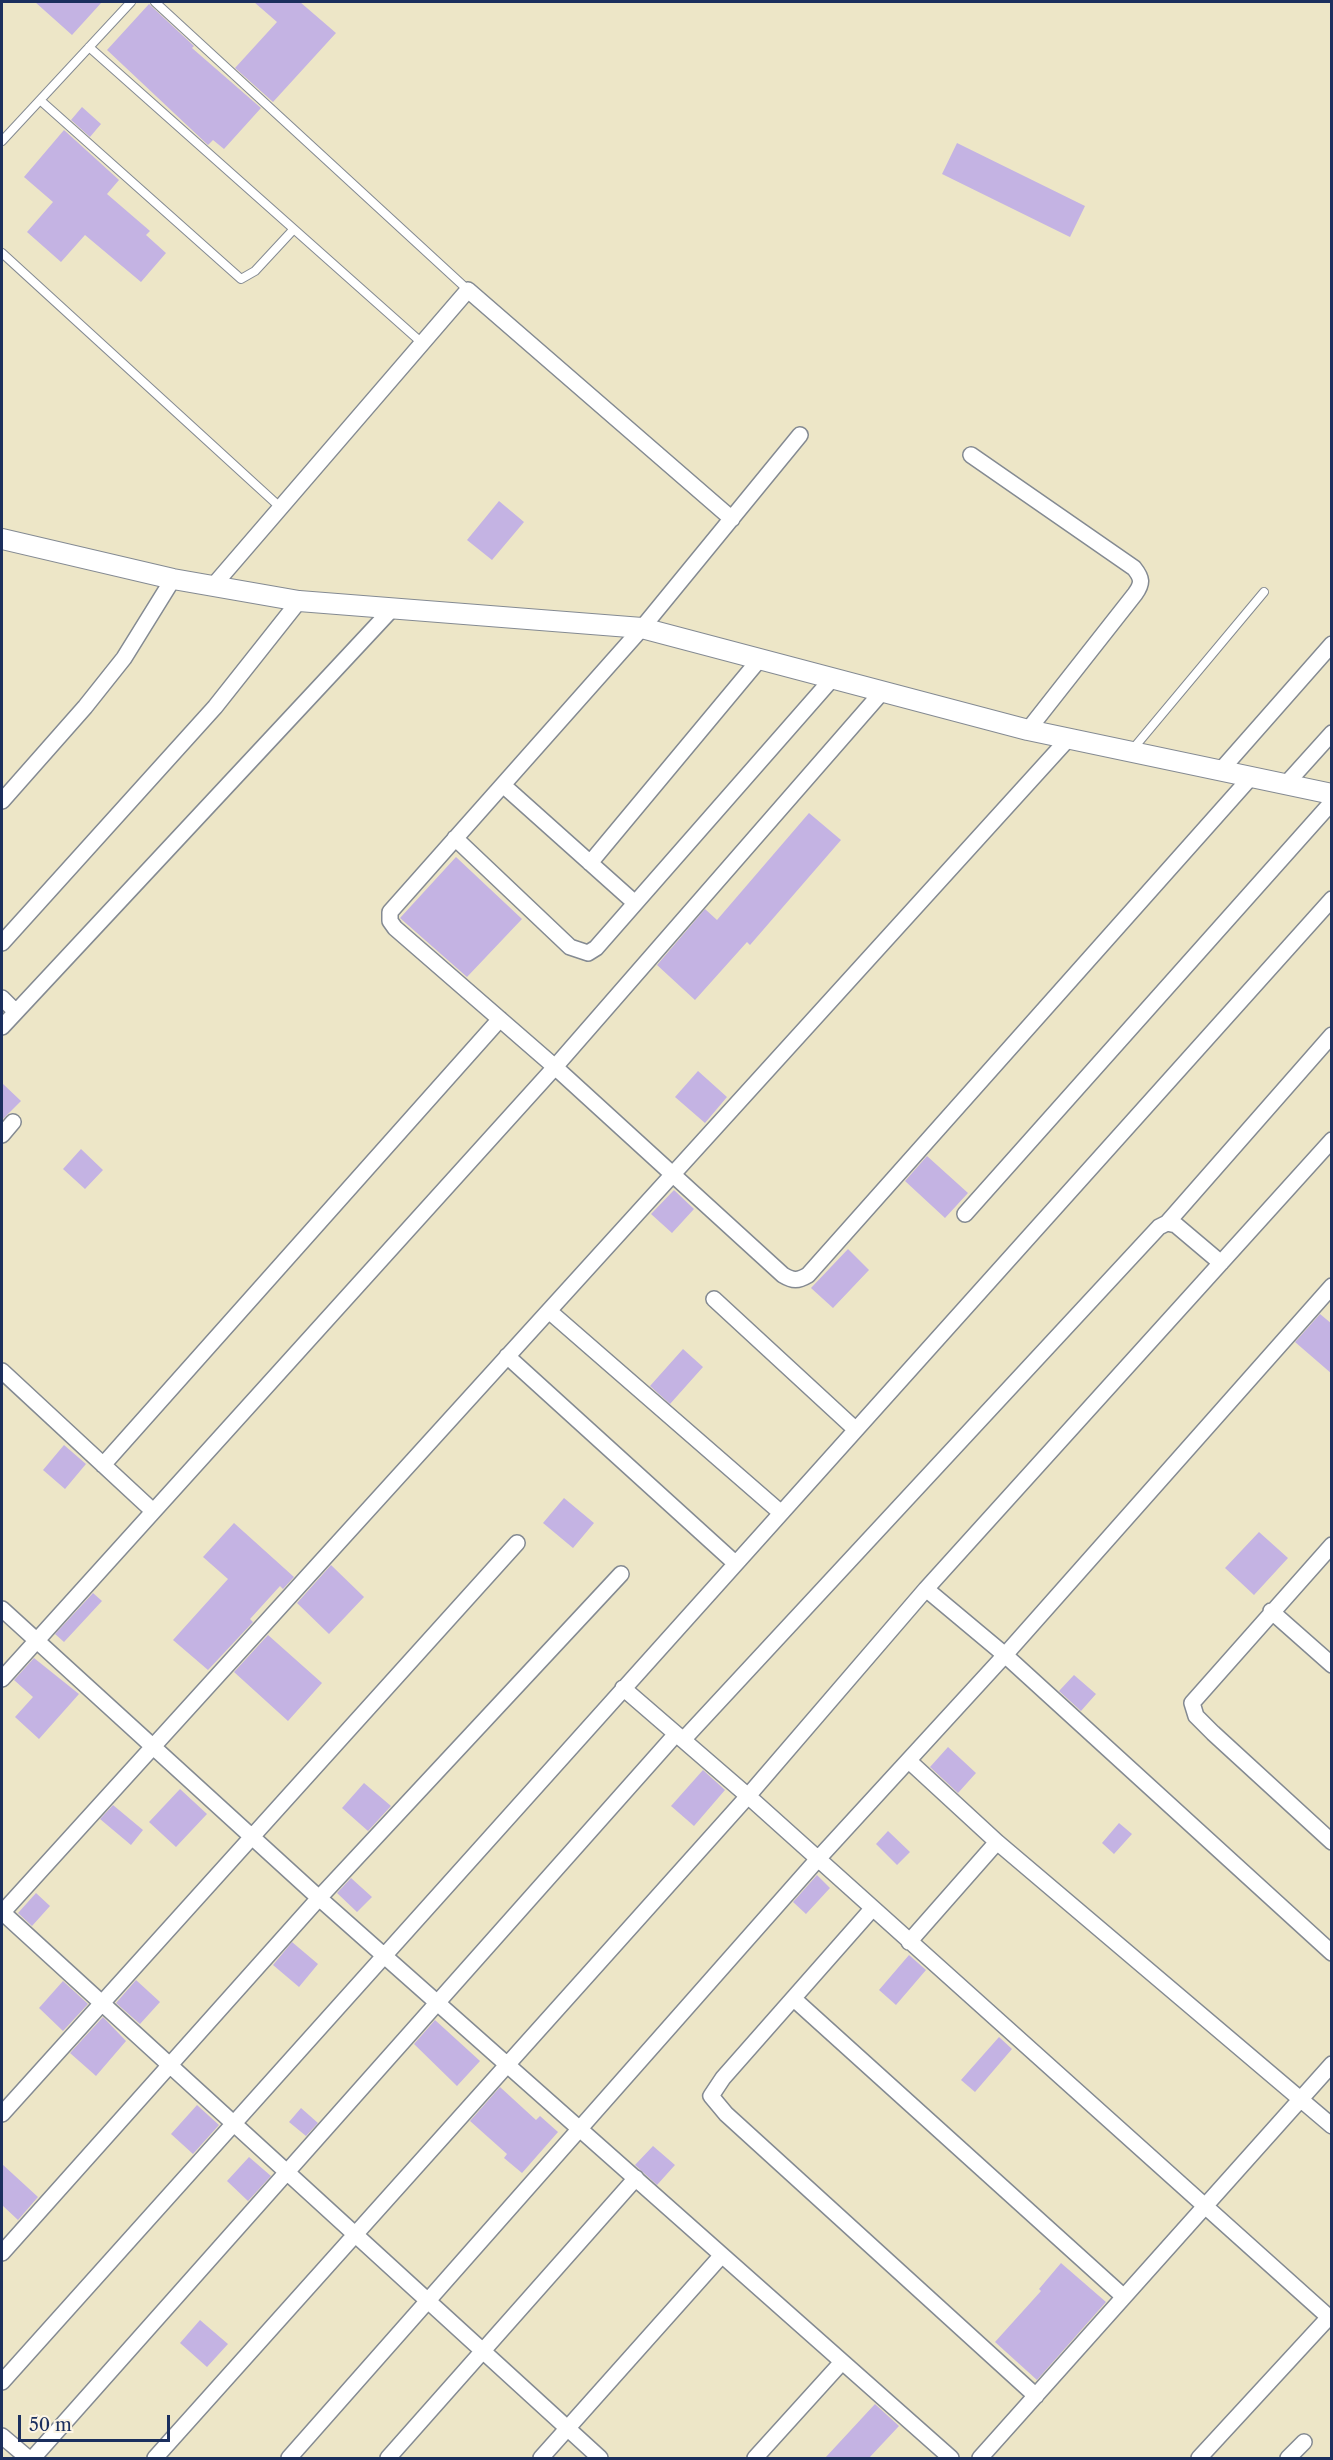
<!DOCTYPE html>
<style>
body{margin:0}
#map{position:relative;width:1333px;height:2460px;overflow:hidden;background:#ede6c7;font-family:"Libre Caslon Text",serif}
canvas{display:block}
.frame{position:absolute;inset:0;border:3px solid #1b2f5e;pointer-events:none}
.scale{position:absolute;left:18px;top:2415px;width:152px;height:27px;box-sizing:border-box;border:3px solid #1b2f5e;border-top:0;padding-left:8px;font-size:18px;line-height:21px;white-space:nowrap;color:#1b2f5e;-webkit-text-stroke:4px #fcf5e5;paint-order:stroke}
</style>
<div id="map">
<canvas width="1333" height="2460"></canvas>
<div class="frame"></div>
<div class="scale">50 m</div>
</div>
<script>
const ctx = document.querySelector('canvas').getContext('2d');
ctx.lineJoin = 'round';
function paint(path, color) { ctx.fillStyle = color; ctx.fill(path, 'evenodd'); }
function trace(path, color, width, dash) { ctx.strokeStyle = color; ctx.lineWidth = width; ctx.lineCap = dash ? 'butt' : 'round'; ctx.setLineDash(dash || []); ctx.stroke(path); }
const building = new Path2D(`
 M35 2H102L72 35Z
 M254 2H300L336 33 273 102 235 68 277 22Z
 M149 4 194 46 192 48 261 108 224 149 213 140 208 145 107 50Z
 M82 107 101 124 90 137 71 120Z
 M64 130 119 180 107 194 150 231 146 235 166 253 141 282 85 235 61 262 27 232 53 202 24 177Z
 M957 143 1085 206 1070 237 942 174Z
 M499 501 524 522 492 560 467 540Z
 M809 813 841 840 750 945 747 942 695 1000 657 965 705 909 717 920Z
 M456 857 522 919 467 977 400 918Z
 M698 1071 727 1097 705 1123 675 1097Z
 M2 1083 21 1101 2 1120Z
 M81 1149 103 1170 85 1189 63 1169Z
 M927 1156 968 1193 945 1218 905 1181Z
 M674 1190 694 1209 672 1233 651 1214Z
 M848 1249 869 1270 833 1308 811 1288Z
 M1320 1314 1332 1324V1374L1295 1342Z
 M683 1349 703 1367 670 1404 650 1386Z
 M64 1445 86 1464 65 1489 43 1470Z
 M564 1498 594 1523 573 1548 543 1523Z
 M234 1523 294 1577 283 1589 280 1586 250 1619 253 1622 208 1670 173 1640 228 1579 203 1557Z
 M1259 1532 1288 1558 1254 1595 1225 1568Z
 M331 1565 364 1597 329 1634 297 1603Z
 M93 1593 102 1601 64 1642 55 1634Z
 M268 1635 322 1683 288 1721 234 1672Z
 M34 1658 79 1694 39 1739 15 1717 33 1697 14 1680Z
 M1074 1675 1096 1694 1081 1711 1059 1691Z
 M948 1747 976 1773 958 1793 930 1767Z
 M703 1770 725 1790 694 1826 671 1806Z
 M364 1783 391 1806 368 1831 342 1808Z
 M180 1789 207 1814 176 1847 149 1822Z
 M113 1805 143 1830 131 1845 100 1819Z
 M1119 1823 1132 1834 1114 1854 1102 1843Z
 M888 1831 910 1852 897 1865 876 1844Z
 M817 1875 830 1888 806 1914 793 1902Z
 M351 1878 372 1897 357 1912 337 1893Z
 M36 1893 50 1906 32 1926 18 1913Z
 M292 1942 318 1964 299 1987 273 1965Z
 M909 1955 926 1970 896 2005 879 1990Z
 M136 1980 160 2002 140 2024 116 2003Z
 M63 1981 88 2004 63 2031 39 2008Z
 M103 2017 126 2041 96 2076 70 2053Z
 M435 2020 480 2061 457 2086 414 2044Z
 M999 2037 1012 2049 975 2092 961 2080Z
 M500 2087 536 2120 540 2116 558 2132 522 2173 504 2158 507 2154 470 2121Z
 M197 2105 219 2125 193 2154 171 2134Z
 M301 2108 318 2123 306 2136 289 2122Z
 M653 2146 675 2165 657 2185 635 2165Z
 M249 2157 271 2176 248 2201 227 2181Z
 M2 2164 38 2197 18 2220 2 2205Z
 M1061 2263 1106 2302 1037 2380 995 2342 1041 2291 1039 2289Z
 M200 2320 228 2344 207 2367 180 2343Z
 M875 2404 899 2426 869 2458H825Z`);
const service = new Path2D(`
 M155 2 468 290
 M89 47 422 343
 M40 100 241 279 255 271 293 230
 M2 141 131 2
 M2 253 281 508
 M1132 750 1264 592`);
const minor = new Path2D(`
 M800 435 642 628 390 912V921L395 928 555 1067 783 1275C793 1281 798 1281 808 1275L1251 777
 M971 455 1134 568C1142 578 1143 583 1135 594L1028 730
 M213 586 468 290 732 519
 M1221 770 1332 644
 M1286 784 1332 733
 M503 785 635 903
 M2 801 85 707 124 658 173 579
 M455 838 570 947 588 953 596 948 831 680
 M590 863 759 660
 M2 943 215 707 299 601
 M2 998 16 1012
 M2 1027 392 609
 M2 1135 13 1122
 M965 1214 1332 802
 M1167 1223 1332 1035
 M714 1299 855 1429
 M549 1311 780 1512
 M507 1356 735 1563
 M2 1371 153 1511
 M103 1465 500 1019
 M1332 1545 1192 1703 1196 1716 1213 1733 1332 1842
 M926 1589 1005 1655 1332 1953
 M2 1609 319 1898 951 2458
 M1271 1611 1332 1665
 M2 1679 555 1067 882 692
 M623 1688 748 1796 1332 2320
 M683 1740 1159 1227 1167 1223 1176 1225 1221 1263
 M909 1761 997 1842 1332 2126
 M872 1909 723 2078 711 2096 726 2114 1036 2396
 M2 1912 600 2458
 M2 1913 1069 738
 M909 1942 997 1842
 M794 1999 1124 2297
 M2 2114 517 1543
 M2 2253 319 1898 621 1574
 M2 2382 1332 899
 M2 2436 28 2458
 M33 2458 676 1734
 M155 2458 748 1796 926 1589 1332 1140
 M289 2458 817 1860 1005 1655 1332 1286
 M388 2458 636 2178
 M541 2458 722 2255
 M755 2458 842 2362
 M980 2458 1332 2064
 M1199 2458 1329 2317
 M1288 2458 1304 2442`);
const tertiary = new Path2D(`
 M2 539 173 579 299 601 642 628 1028 730 1332 794`);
paint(building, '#c4b3e3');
trace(service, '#848a92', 10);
trace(minor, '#848a92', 18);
trace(tertiary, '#848a92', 22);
trace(service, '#fff', 8);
trace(minor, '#fff', 15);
trace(tertiary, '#fff', 20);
</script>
